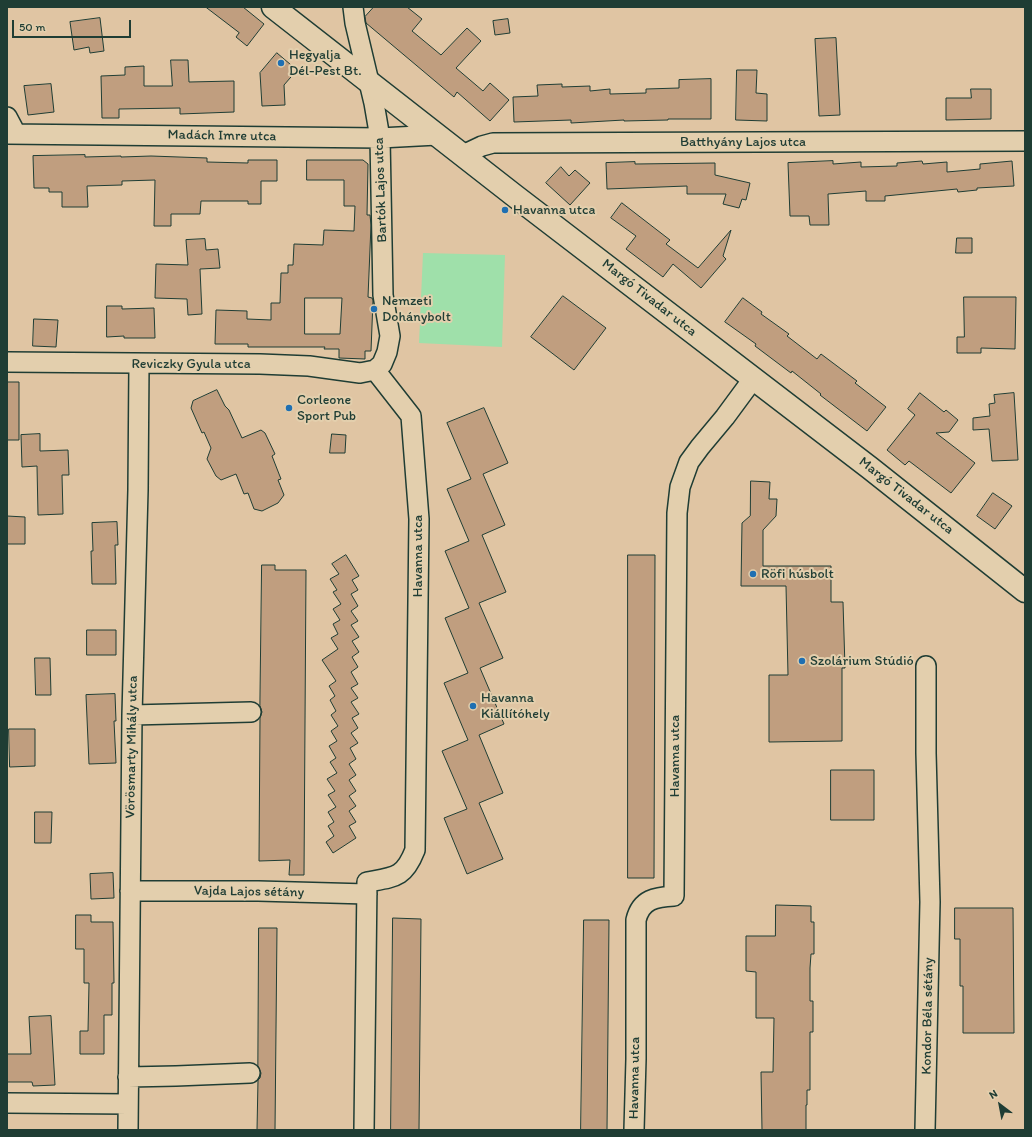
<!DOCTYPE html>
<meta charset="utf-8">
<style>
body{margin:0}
#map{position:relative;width:1032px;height:1137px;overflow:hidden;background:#e0c5a3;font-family:Itim,sans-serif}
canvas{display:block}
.frame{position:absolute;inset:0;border:8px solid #1f3d34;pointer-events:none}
.north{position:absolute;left:980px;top:1085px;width:40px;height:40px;-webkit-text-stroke:3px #e3cfad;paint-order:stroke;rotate:328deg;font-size:11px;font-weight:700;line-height:16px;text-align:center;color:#1f3d34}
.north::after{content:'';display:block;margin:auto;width:14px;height:18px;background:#1f3d34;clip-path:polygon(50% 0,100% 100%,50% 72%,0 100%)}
.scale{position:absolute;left:12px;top:20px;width:119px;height:18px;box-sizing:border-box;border:2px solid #1f3d34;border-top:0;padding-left:5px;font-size:12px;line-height:14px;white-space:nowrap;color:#1f3d34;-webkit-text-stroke:3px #e3cfad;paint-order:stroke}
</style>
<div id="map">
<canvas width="1032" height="1137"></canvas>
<div class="frame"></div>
<div class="north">N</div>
<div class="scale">50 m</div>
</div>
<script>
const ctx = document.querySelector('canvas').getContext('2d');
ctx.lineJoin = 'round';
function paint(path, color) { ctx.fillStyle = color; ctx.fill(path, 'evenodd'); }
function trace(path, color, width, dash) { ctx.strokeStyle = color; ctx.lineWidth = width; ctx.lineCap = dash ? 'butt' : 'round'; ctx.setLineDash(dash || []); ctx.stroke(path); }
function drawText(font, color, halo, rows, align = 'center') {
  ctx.font = font + ' Itim,sans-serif'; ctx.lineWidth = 4; ctx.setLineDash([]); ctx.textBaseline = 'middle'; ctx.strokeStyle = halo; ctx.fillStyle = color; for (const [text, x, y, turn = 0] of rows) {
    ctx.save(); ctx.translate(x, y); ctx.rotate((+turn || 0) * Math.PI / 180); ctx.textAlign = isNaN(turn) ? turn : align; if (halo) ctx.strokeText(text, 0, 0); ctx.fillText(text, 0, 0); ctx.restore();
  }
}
const green = new Path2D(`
 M423 253 505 255 502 347 419 343Z`);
const building = new Path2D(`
 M206 7H243L264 24 247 46 236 37 239 33Z
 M374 7H407L422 19 412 31 441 55 467 28 481 41 456 68 483 91 490 83 509 100 490 121 457 92 454 97 366 23 365 17Z
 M100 18 104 51 90 53 89 47 74 50 70 22Z
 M508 19 510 33 495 35 493 21Z
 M836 38 840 115 819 116 815 39Z
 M277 53 297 70 284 85 285 105 262 106 260 73Z
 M171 60H188L189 82 234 81V112L180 114V108L119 109V118H102L101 76 125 75V67L144 66V86H172Z
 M737 70H757L756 93 767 94V121L736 120Z
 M711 79V119H668V120L624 121V120L571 123V120L514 122 513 97 538 96 537 85 562 84V87L590 86V91L610 89V94L646 93V89L679 88V80Z
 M51 84 54 112 28 115 24 86Z
 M971 89H991V119L946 120V98H971Z
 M85 155V157L121 156V157L151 156 207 158V162L248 163V160H277V181H261V204H248V201H201L200 214H171V226H154L155 180 122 181V185L87 186 88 207H62V192H49V188H34L33 156Z
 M307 160H363L368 164 367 215H370L371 225 368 297 372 298 373 300 371 351H365V359L339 358V349H324L325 347H248V344H215L216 310 247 311V319L271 320V303H280L281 273H288V265H293L294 244 323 245 324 230 354 231 355 206H344V180H307ZM305 298H342L340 334H305Z
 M833 161V164L861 162V167L897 166V163L922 161 923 164 947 162V172L980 169V164L1012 161 1014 186 977 188V190L958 192 957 189 885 196V201H866V191L828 194 829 225H810L809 216H790L788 163Z
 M635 162V164L715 163V175L750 183 746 200 742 199 739 208 723 204 726 194H687V186L607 189 606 163Z
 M561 167 569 176 575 170 590 183 570 205 546 183Z
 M622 203 670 240 666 244 698 268 731 230 723 256 726 259 701 288 673 264 663 277 626 249 636 236 611 218Z
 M957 238H972V253H956Z
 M205 239 206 250 218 249 220 268 200 269 202 314 188 315 187 299 155 298 156 264 188 265 186 240Z
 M563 296 606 328 574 370 531 337Z
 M964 297H1016L1015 349 981 348V353H957V337H964Z
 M743 298 762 312 761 314 789 334 787 336 817 359 821 354 857 381 855 383 886 407 867 431 820 395 821 394 792 371 791 373 755 346 756 344 725 322Z
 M107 306H122V309L154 308 155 338H124V336L107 337Z
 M34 319 58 320 56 347 33 346Z
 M7 382H19V440H7Z
 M217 390 225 406 229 410 242 438 261 430 265 433 275 454 272 456 281 479 278 480 284 495 278 503 262 511 254 509 248 493 244 494 236 474 221 480 216 476 207 459 211 448 204 432 202 433 191 408 193 401Z
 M920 393 944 412 946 410 958 420 949 432 936 433 975 463 951 493 909 461 905 465 887 450 915 415 908 409Z
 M1014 393 1018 460 992 461 989 429 973 430V418L990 416 989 404 995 403 994 395Z
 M484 408 508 463 483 474 505 525 482 535 506 592 479 603 503 658 480 668 504 724 479 735 503 793 479 803 503 859 467 874 444 818 467 809 442 751 468 740 444 683 468 673 445 618 469 608 445 551 469 541 447 489 471 479 447 423Z
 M40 434V451L68 450 69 475H62L63 514 38 515 37 466 22 467 21 435Z
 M332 434 346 435 345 453H330Z
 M751 481 770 482 769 499H777L776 516 763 530V566H831V602H843L845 668H842V741L769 742V675H788L786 586H741L742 523 750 516Z
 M993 493 1012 506 995 529 977 516Z
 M7 516 25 517V544H7Z
 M117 522 118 545H115L116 584H92L91 551H93L92 523Z
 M346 555 359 576 352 580 358 590 351 594 358 606 351 611 358 621 351 625 359 637 352 641 359 652 352 657 358 667 351 672 358 684 351 688 358 698 351 702 359 714 352 718 358 728 351 733 358 743 350 748 356 759 349 764 356 775 349 780 356 791 349 796 356 806 349 811 356 822 349 826 356 838 333 853 326 842 334 836 328 826 334 822 328 812 336 807 328 795 335 791 327 779 337 773 330 762 336 758 329 746 337 741 331 731 338 726 331 715 336 711 330 700 335 696 329 686 336 681 322 660 338 649 331 638 338 634 333 624 340 620 333 609 341 604 333 592 337 590 330 579 339 574 332 564Z
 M628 555H655L654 878H628Z
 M262 565H275V570H306L304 875H289L290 860 259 861 260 718 262 712 260 706Z
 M87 630H116V655H87Z
 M35 658H50L51 695H36Z
 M115 694 116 721H114L116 763 89 764 86 695Z
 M9 729H35V766L10 767Z
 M831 770H874V820H831Z
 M35 812H52L51 843H35Z
 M113 873 114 898 91 899 90 874Z
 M776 905 811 906V922H814V954H811L810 968V1001H813V1032H810V1090H807V1105H806V1130H762L761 1072H773L774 1018H756V972L746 971V936H775Z
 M955 908H1013L1014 1033H963V986H960V939H955Z
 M76 915H91V922H113L114 983H112V1015H104V1054H80V1031H88L89 983H84V949H76Z
 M393 918 421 919 419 1130H391Z
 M584 920H609L607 1130H581Z
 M259 928H277L275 1130H257L258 1080 260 1078 261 1073 258 1066Z
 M51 1016 55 1085 33 1086 32 1082H7V1054H31L29 1017Z`);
const street = new Path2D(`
 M7 117 16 134
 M7 134 380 138 437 135
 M463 155 482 146 493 143 1025 141
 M7 362 260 364 309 366 360 373 375 370 382 364 387 352 390 336 383 295 380 138 374 103 355 23 353 7
 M132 715 251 712
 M130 891H258L367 894
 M128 1077 176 1076 250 1073
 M7 1103 128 1104
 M128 1130 132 715 138 490 139 364
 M364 1130 367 882C395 877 404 878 415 850L419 519 411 416 375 370
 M634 1130 636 1059V920C641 899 656 897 674 896L677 513 680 487 689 462 700 447 725 417 753 379
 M925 1130 930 902 926 753V666`);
const secondary = new Path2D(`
 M273 7 515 196 870 468 1025 591`);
const markers = [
 [281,63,4,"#1f6fb2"],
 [505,210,4,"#1f6fb2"],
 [374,309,4,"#1f6fb2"],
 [289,408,4,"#1f6fb2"],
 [753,574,4,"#1f6fb2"],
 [802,661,4,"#1f6fb2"],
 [473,706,4,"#1f6fb2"]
];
const poiNames = [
 ["Hegyalja",289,55],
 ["Dél-Pest Bt.",289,71],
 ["Havanna utca",513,210],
 ["Nemzeti",382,301],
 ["Dohánybolt",382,317],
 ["Corleone",297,400],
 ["Sport Pub",297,416],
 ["Röfi húsbolt",761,574],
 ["Szolárium Stúdió",810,661],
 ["Havanna",481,698],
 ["Kiállítóhely",481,714]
];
const streetNames = [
 ["Madách Imre utca",222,136,1],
 ["Batthyány Lajos utca",743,142],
 ["Bartók Lajos utca",381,190,-92],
 ["Margó Tivadar utca",649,298,38],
 ["Reviczky Gyula utca",191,364],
 ["Margó Tivadar utca",906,496,38],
 ["Havanna utca",418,556,-90],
 ["Vörösmarty Mihály utca",132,747,-89],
 ["Havanna utca",675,756,-90],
 ["Vajda Lajos sétány",249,892,1],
 ["Kondor Béla sétány",928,1016,-89],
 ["Havanna utca",635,1078,-89]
];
paint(green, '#9fe0aa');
paint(building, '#c09e7f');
trace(building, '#1f3d34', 1);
trace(street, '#1f3d34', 22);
trace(secondary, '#1f3d34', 25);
trace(street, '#e3cfad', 19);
trace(secondary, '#e3cfad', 22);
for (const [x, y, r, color] of markers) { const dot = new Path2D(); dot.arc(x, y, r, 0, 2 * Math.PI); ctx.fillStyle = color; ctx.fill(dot); trace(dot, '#e3cfad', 1.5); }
drawText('14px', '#1f3d34', '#e3cfad', poiNames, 'left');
drawText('14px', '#1f3d34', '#e3cfad', streetNames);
</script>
